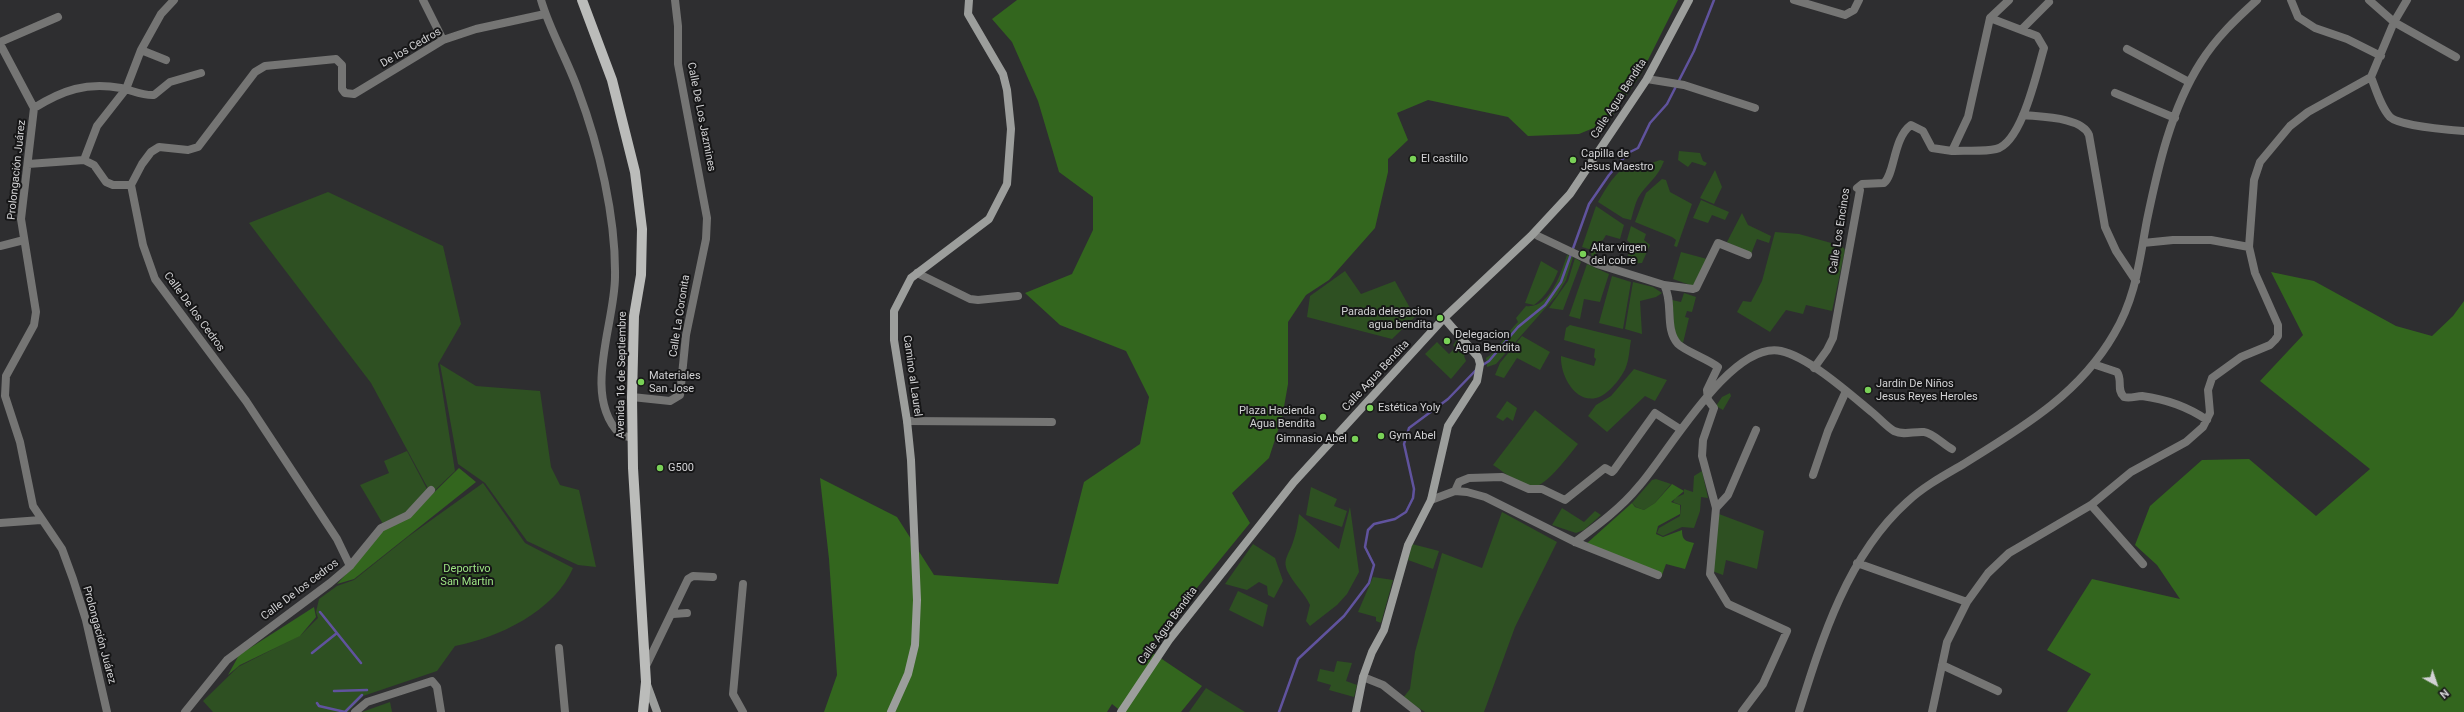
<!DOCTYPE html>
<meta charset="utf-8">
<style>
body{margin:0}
#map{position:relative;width:2464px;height:712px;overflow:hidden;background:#2e2e30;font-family:Roboto,sans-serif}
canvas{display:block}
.north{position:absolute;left:2416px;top:664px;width:40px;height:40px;-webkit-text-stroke:3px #161617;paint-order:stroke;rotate:140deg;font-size:11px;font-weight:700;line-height:16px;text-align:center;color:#d2d2d4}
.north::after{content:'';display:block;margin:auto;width:14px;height:18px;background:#d2d2d4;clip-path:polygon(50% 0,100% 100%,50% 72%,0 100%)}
</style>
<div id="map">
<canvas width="2464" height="712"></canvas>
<div class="north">N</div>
</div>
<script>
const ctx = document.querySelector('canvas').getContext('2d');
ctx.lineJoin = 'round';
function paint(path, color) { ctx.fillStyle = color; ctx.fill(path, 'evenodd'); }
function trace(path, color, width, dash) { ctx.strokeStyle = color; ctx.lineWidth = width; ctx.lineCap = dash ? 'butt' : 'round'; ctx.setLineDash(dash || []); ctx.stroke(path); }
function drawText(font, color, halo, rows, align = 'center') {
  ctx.font = font + ' Roboto,sans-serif'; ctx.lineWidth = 4; ctx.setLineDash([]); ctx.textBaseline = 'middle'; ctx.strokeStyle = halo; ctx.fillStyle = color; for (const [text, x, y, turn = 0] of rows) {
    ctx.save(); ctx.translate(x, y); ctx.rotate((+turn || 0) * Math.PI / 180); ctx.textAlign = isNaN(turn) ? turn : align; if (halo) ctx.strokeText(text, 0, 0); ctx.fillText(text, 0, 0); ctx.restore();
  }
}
const green = new Path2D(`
 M1679 151 1700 153 1703 161 1707 163 1705 166 1692 162 1688 167 1678 160Z
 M1660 160 1664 161C1658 178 1647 183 1638 198 1635 204 1633 213 1631 220L1623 218 1598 202C1608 185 1617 168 1636 162L1638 168Z
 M1715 170 1722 187 1714 204 1700 198Z
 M1662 179 1666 180 1670 192 1692 204 1677 247 1674 246 1676 240 1672 237 1635 222 1646 193Z
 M328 192 443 246 461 324 438 364 455 471 431 494 371 383 249 223Z
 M1701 200 1729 212 1725 220 1712 215 1708 223 1693 218Z
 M1596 206 1624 225 1620 239 1606 235 1603 240 1592 244 1599 260 1591 255 1592 250 1582 247Z
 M1742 213 1748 225 1771 236 1769 243 1757 239 1751 254 1727 242Z
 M1631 226 1646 234 1644 240 1650 245 1642 263 1626 264 1631 244 1627 240Z
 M1775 232 1799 234 1842 246 1845 250 1832 311 1806 305 1803 314 1786 310 1770 332 1737 312 1743 301 1751 302 1762 281Z
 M1681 252 1707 259 1693 286 1673 279Z
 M1567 255 1573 257 1566 280 1557 295 1496 364 1487 367 1486 358C1498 351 1506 333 1518 322L1516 318 1526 306C1550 309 1561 273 1567 255Z
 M1575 258 1581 262 1563 310 1549 308 1568 281Z
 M1541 261 1558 271C1553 284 1545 297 1534 305L1525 303Z
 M1587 264 1609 274 1600 302 1584 299 1580 319 1569 316Z
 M1345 271 1361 294 1395 281 1415 317 1392 339 1307 317 1310 296Z
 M1612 276 1631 282 1623 329 1599 323Z
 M1633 282 1653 287 1662 293 1656 297 1640 301 1642 334 1625 329Z
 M1684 293 1696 297 1692 312 1687 311 1685 317 1689 318 1683 343C1670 335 1675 313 1672 300L1681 302Z
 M1570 325 1631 340C1629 351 1629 364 1623 373 1618 382 1606 396 1596 398 1574 403 1560 374 1561 356L1594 366 1596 359 1594 357 1595 349 1564 340 1566 328Z
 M1522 336 1550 352 1540 370 1517 358 1504 378 1495 375 1500 363Z
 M1457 340 1467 352 1464 356 1466 361 1451 379 1425 354 1437 342 1449 354 1455 348 1453 345Z
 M440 364 476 386 540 391 551 467 560 485 579 490 596 567 578 565 527 541 485 483 458 464Z
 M1634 369 1667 380 1655 401 1645 396 1607 432 1588 416 1596 405 1611 396Z
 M1730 393 1731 396 1723 410 1716 406 1722 397Z
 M1507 401 1517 408 1513 421 1507 417 1503 421 1496 417Z
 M1535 410 1578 444C1569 455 1545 489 1531 487 1517 484 1504 472 1493 465Z
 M407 451 428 491 415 507 383 524 360 485 389 473 384 461Z
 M1702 471 1708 498 1701 497 1700 511 1694 528 1682 527 1663 536 1657 533 1659 528 1680 516 1681 505 1673 502 1675 498 1684 494V489L1693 492 1694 476Z
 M1656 479 1671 484 1655 503 1644 510 1636 507 1632 503 1652 480Z
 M483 483 525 543 573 568C555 611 498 638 455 646L437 671 363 696 348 712H213L203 701 238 667 301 635 318 618 316 612 319 599 337 586 354 580 409 536Z
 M1311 487 1337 499 1334 506 1347 511 1342 527 1306 515Z
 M1350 507 1359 572 1347 594 1337 605 1310 626 1306 621 1310 605C1305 594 1295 585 1289 574 1281 560 1289 555 1293 542 1296 533 1298 524 1299 514L1339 549Z
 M1562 508 1584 522 1595 511 1601 515 1584 530 1576 533 1552 525Z
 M1502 512 1557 542 1515 627 1484 712H1425L1403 698 1410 689 1415 652 1442 553 1482 568Z
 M1719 514 1764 531 1757 569 1726 560 1723 575 1712 571Z
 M1253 544 1275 558 1283 581 1274 598 1268 595 1267 586 1259 582 1247 590 1225 584Z
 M1412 544 1439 551 1433 569 1408 560Z
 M1373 577 1393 580 1381 623 1376 621V617L1358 612Z
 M1238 591 1268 605 1263 627 1229 610Z
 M1337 661 1352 663 1346 681 1357 685 1354 697 1329 690 1331 685 1317 681 1320 669 1334 672Z
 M1206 688 1245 712H1189Z
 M390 702 392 712H362Z`);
const forest = new Path2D(`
 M1017 0H1678L1641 74 1608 122 1579 134 1528 136 1508 117 1428 100 1397 113 1408 140 1388 159V172L1375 228 1329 280 1306 295 1288 322V384L1282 418 1269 458 1232 493 1250 523 1147 649 1202 686 1181 712H1122L1112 704 1107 712H824L837 675 829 559 820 478 897 517 934 575 1058 584 1084 482 1140 444 1149 397 1126 351 1060 325 1025 293 1072 274 1093 230V197L1059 172 1038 101 1012 42 992 19Z
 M2271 272 2314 281 2396 326 2432 336 2453 316 2464 301V712H2067L2091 674 2047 650 2092 579 2180 599 2157 565 2135 545 2150 506 2202 460 2249 459 2316 516 2370 469 2260 381 2303 335Z
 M459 468 476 482 354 579 337 584 360 559 379 532 409 517Z
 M1672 484 1684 491 1671 502 1680 505V514L1658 526 1656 534 1663 537 1682 530C1682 540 1685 541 1694 543L1685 569 1666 564 1662 575 1586 544 1632 503 1635 507 1644 510 1655 503Z
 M314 607 316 617 300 636 240 665 228 675 239 655Z`);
const stream = new Path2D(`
 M1481 366 1489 361 1518 327 1545 305 1561 282 1589 204 1609 175 1628 153 1638 148 1650 123 1667 104 1694 51 1714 0
 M320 612 361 663
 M312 653 337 633
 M334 691 367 690
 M317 703 319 706 345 712 362 695
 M1279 712 1298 659 1344 616 1369 583 1374 565 1365 547 1368 530 1374 524 1395 519 1406 512 1413 498 1414 489 1404 444 1409 428 1448 399 1477 369`);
const street = new Path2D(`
 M423 0 443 40
 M541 0C550 31 567 59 578 90 599 146 616 217 615 277 615 323 582 395 619 433 621 436 629 437 633 438
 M1794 0 1845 15 1854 10 1859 0
 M2291 0 2298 17 2315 28 2347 39 2381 56
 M2369 0 2394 22 2456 57
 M2022 29 2049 2
 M0 42 58 17
 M0 44 34 108 21 219 36 312 34 325 6 376 5 396 20 442 33 506 62 549 73 579 86 620 107 712
 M2127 49 2189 82
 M141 50 166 60
 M2371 77C2376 90 2381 107 2390 117 2400 126 2450 130 2464 131
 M1647 79 1684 85 1755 108
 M2115 93 2175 118
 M34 108C63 90 86 82 121 88 131 90 144 96 154 95L170 82 201 73
 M2023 115C2041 117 2082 117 2089 135L2105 227 2116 251 2136 281
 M1952 151C1966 150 1983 152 1996 149 2022 143 2037 71 2044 48L2037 36 1990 18
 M84 160 97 126 126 89 141 50 161 14 174 0
 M28 164 84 160 94 165 106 182 113 185H131
 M1538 236 1597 264 1664 285C1674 302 1664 329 1678 344 1685 351 1708 359 1718 367L1707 390 1708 400 1714 408 1703 440 1702 456 1716 508 1710 574 1728 604 1787 631 1763 684 1742 712
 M2143 243 2173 240H2211L2249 247
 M0 246 24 240
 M917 273 970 299 978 300 1018 296
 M1664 285 1693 289 1696 288 1718 243 1748 255
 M2093 364 2117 372C2123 380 2116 390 2124 397 2130 399 2136 396 2142 396 2165 399 2188 407 2207 420
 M1814 368 1827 350 1833 338 1860 190 1857 188 1862 184 1884 183C1895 174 1893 138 1911 125L1923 131 1932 148 1952 151 1968 117 1990 18 2009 0
 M632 397 670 401 680 395 686 335 706 239 707 218 678 64V26L675 0
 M907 421 1052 422
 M1813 475 1828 431 1846 391
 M1455 491 1459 482 1469 478 1502 477 1529 489H1542L1565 500 1605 468 1612 472 1614 470 1655 413 1680 429
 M1431 500 1455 491 1467 492 1485 497 1575 542 1658 575
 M2091 505 2143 564
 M1716 508 1728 495 1756 430
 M0 523 41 520
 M1575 542C1598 525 1621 508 1639 486 1667 455 1731 340 1781 351 1809 357 1851 395 1873 413 1880 419 1887 427 1894 431 1905 436 1913 431 1924 432 1933 433 1944 445 1952 449
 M1857 563 1967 602
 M350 566 337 539 246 401 155 279 143 245 131 185 142 164 151 152 159 147 188 150 198 147 255 72 265 66 336 59 342 65V89L345 93 354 94 443 40 476 29 545 14
 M743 584 733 694 743 712
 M673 614 687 613
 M559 648 565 712
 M1942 665 1998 691
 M645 668 688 579 693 576 713 577
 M1363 677 1383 685 1417 712
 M185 712 227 660 330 583 350 566 381 528 408 515 431 490
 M355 712 367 702 432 681 437 687 441 712
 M1799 712C1822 638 1848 555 1907 502 1923 487 1943 476 1962 465 2020 429 2079 395 2114 334 2136 297 2139 262 2147 220 2158 167 2171 109 2201 62 2216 38 2236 19 2257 0
 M1932 712 1947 642 1967 602 1988 573 2009 553 2091 505 2131 472 2186 442 2203 427 2210 413 2208 390 2212 378 2241 357 2270 345 2275 340 2278 336V325L2255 273 2249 247 2254 180 2260 162 2290 126 2308 112 2371 77 2394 22 2407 0`);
const secondary = new Path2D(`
 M646 682 657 712
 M891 712 908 674 915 645 917 600 911 460 907 421 894 340V311L911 278 989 219 1007 184 1011 129 1007 90 1003 74 968 14 969 0
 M1121 712 1169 640 1294 482 1444 318 1531 236 1570 194 1647 79 1689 0
 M1356 712 1363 677 1372 652 1384 630 1408 545 1431 500 1448 426 1477 381 1480 364 1478 357 1444 318`);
const primary = new Path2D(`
 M582 0 612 80 635 172 642 229 641 275 634 316 632 397 633 468 646 682 643 712`);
const markers = [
 [1413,159,4,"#79d157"],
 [1573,160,4,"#79d157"],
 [1583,254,4,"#79d157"],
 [1440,318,4,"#79d157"],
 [1447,341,4,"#79d157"],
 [641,382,4,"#79d157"],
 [1868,390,4,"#79d157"],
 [1370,408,4,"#79d157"],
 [1323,417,4,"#79d157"],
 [1381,436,4,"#79d157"],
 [1355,439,4,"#79d157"],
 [660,468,4,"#79d157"]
];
const streetNames = [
 ["De los Cedros",411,48,-30],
 ["Calle Agua Bendita",1619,99,-57],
 ["Calle De Los Jazmines",701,117,79],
 ["Prolongación Juárez",17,170,-84],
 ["Calle Los Encinos",1840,231,-81],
 ["Calle De los Cedros",194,312,54],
 ["Calle La Coronita",680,316,-81],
 ["Avenida 16 de Septiembre",622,375,-89],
 ["Camino al Laurel",912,376,82],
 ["Calle Agua Bendita",1376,376,-47],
 ["Calle De los cedros",300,590,-37],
 ["Calle Agua Bendita",1168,626,-54],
 ["Prolongación Juárez",99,635,75]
];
const poiNames = [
 ["Capilla de",1581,154],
 ["Jesus Maestro",1581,167],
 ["El castillo",1421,159],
 ["Altar virgen",1591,248],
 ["del cobre",1591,261],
 ["Parada delegacion",1432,312,"right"],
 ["agua bendita",1432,325,"right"],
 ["Delegacion",1455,335],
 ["Agua Bendita",1455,348],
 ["Materiales",649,376],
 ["San Jose",649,389],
 ["Jardin De Niños",1876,384],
 ["Jesus Reyes Heroles",1876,397],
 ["Estética Yoly",1378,408],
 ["Plaza Hacienda",1315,411,"right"],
 ["Agua Bendita",1315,424,"right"],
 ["Gym Abel",1389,436],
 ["Gimnasio Abel",1347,439,"right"],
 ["G500",668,468]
];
const parkNames = [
 ["Deportivo",467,569],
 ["San Martín",467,582]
];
paint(green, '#2e5022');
paint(forest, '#33661e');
trace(stream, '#60539e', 2.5);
trace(street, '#757574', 8);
trace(secondary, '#9c9e9c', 8);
trace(primary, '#bbbcba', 10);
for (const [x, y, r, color] of markers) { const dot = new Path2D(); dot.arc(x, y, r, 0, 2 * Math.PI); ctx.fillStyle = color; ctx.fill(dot); trace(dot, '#161617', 1.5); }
drawText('11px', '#d2d2d4', '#161617', streetNames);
drawText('11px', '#d2d2d4', '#161617', poiNames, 'left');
drawText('11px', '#9ee685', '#161617', parkNames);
</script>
